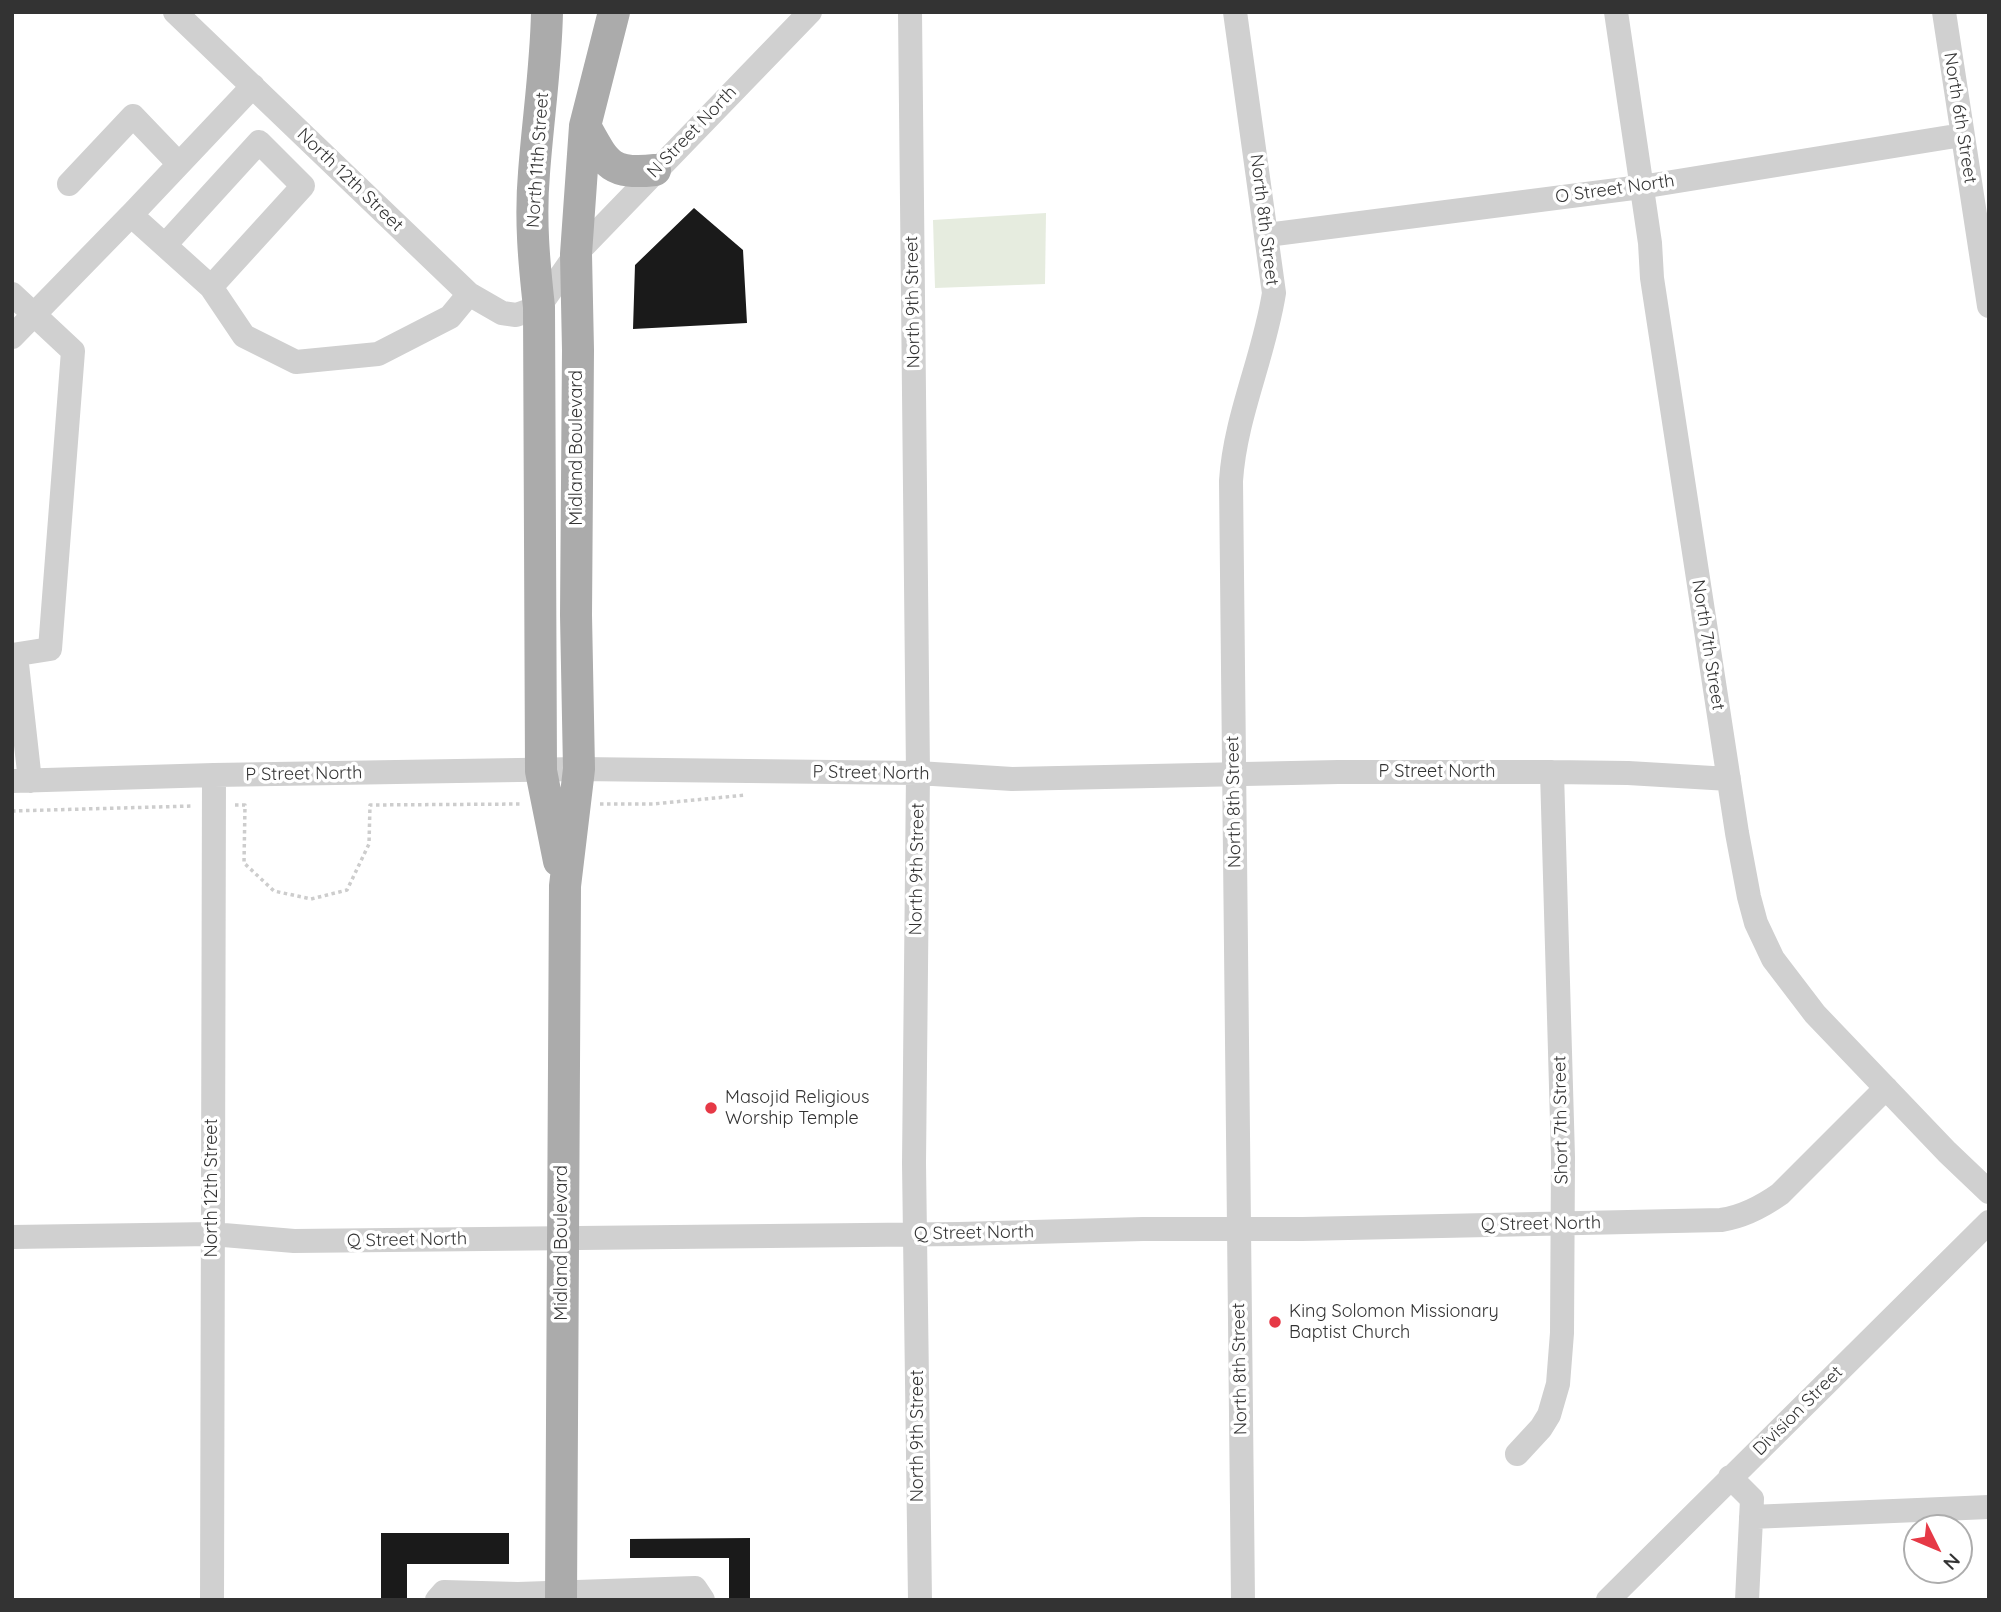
<!DOCTYPE html>
<style>
body{margin:0}
#map{position:relative;width:2001px;height:1612px;overflow:hidden;background:#fff;font-family:Quicksand,sans-serif}
canvas{display:block}
.frame{position:absolute;inset:0;border:14px solid #333;pointer-events:none}
.north{position:absolute;left:1903px;top:1514px;width:70px;height:70px;box-sizing:border-box;background:#fff;border:2px solid #adadad;border-radius:50%;rotate:133deg;font-size:19px;font-weight:700;line-height:28px;text-align:center;color:#333}
.north::after{content:'';display:block;margin:auto;width:24px;height:32px;background:#e63946;clip-path:polygon(50% 0,100% 100%,50% 72%,0 100%)}
</style>
<div id="map">
<canvas width="2001" height="1612"></canvas>
<div class="frame"></div>
<div class="north">N</div>
</div>
<script>
const ctx = document.querySelector('canvas').getContext('2d');
ctx.lineJoin = 'round';
function paint(path, color) { ctx.fillStyle = color; ctx.fill(path, 'evenodd'); }
function trace(path, color, width, dash) { ctx.strokeStyle = color; ctx.lineWidth = width; ctx.lineCap = dash ? 'butt' : 'round'; ctx.setLineDash(dash || []); ctx.stroke(path); }
function drawText(font, color, halo, rows, align = 'center') {
  ctx.font = font + ' Quicksand,sans-serif'; ctx.lineWidth = 7; ctx.setLineDash([]); ctx.textBaseline = 'middle'; ctx.strokeStyle = halo; ctx.fillStyle = color; for (const [text, x, y, turn = 0] of rows) {
    ctx.save(); ctx.translate(x, y); ctx.rotate((+turn || 0) * Math.PI / 180); ctx.textAlign = isNaN(turn) ? turn : align; if (halo) ctx.strokeText(text, 0, 0); ctx.fillText(text, 0, 0); ctx.restore();
  }
}
const green = new Path2D(`
 M1046 213 1045 284 935 288 933 220Z`);
const building = new Path2D(`
 M694 208 743 250 747 323 633 329 635 265Z
 M381 1533H509V1564H407V1600H381Z
 M750 1538V1600H729V1558H630V1539Z`);
const path = new Path2D(`
 M600 804H653L746 795
 M235 805H245L244 863 274 891 311 899 347 890 369 844 370 805 523 804
 M12 811 192 806`);
const minor = new Path2D(`
 M175 12 469 294 502 313 516 315 539 307 576 254 810 12
 M910 12 918 773 914 1163 920 1600
 M1235 12 1274 293C1264 357 1235 417 1231 481L1243 1600
 M1616 12 1650 243 1652 278 1737 833 1749 897 1756 923 1773 959 1815 1014 1947 1152 1989 1192
 M1944 12 1989 306
 M69 184 133 116 179 164
 M1267 235 1641 187 1962 135
 M165 245 259 142 303 186 211 287 131 215 253 86
 M211 287 244 336 296 362 378 354 450 317 469 294
 M12 294 73 351 50 649 12 655
 M12 337 131 215
 M16 655 30 781
 M12 781 214 775 579 769 918 773 1012 779 1338 772H1552L1628 773 1729 779
 M12 1237 212 1234 294 1241 959 1234 1143 1229H1302L1721 1220C1742 1217 1763 1206 1780 1194L1886 1088
 M1517 1454 1541 1428 1549 1415 1558 1384 1562 1333 1563 1157 1552 772
 M1730 1477 1752 1499 1747 1600
 M1751 1517 1989 1507
 M212 1600 214 775
 M437 1600 444 1592 518 1594 695 1588 703 1600
 M1608 1600 1989 1222`);
const major = new Path2D(`
 M547 12C546 66 538 119 534 173 530 219 534 262 539 307L541 771 559 861
 M585 126C606 164 610 175 655 170
 M561 1600 565 886 579 769 576 615 578 350 576 254 585 126 614 12`);
const markers = [
 [711,1108,7,"#e63946"],
 [1275,1322,7,"#e63946"]
];
const streetNames = [
 ["North 6th Street",1960,118,81],
 ["N Street North",692,132,-46],
 ["North 11th Street",538,160,-86],
 ["North 12th Street",350,180,44],
 ["O Street North",1615,189,-8],
 ["North 8th Street",1264,220,83],
 ["North 9th Street",913,302,-91],
 ["Midland Boulevard",577,448,-90],
 ["North 7th Street",1708,645,81],
 ["P Street North",1437,772],
 ["P Street North",871,773,1],
 ["P Street North",304,774,-1],
 ["North 8th Street",1234,802,-91],
 ["North 9th Street",917,869,-89],
 ["Short 7th Street",1561,1120,-91],
 ["North 12th Street",212,1188,-90],
 ["Q Street North",1541,1224,-1],
 ["Q Street North",974,1233,-1],
 ["Q Street North",407,1240,-1],
 ["Midland Boulevard",562,1243,-90],
 ["North 8th Street",1240,1369,-91],
 ["Division Street",1798,1411,-45],
 ["North 9th Street",918,1436,-90]
];
const poiNames = [
 ["Masojid Religious",725,1098],
 ["Worship Temple",725,1119],
 ["King Solomon Missionary",1289,1312],
 ["Baptist Church",1289,1333]
];
paint(green, '#e6ecdf');
paint(building, '#1a1a1a');
trace(path, '#cdcdcd', 3.5, [3.5, 3.5]);
trace(minor, '#d0d0d0', 24);
trace(major, '#ababab', 32);
for (const [x, y, r, color] of markers) { const dot = new Path2D(); dot.arc(x, y, r, 0, 2 * Math.PI); ctx.fillStyle = color; ctx.fill(dot); trace(dot, '#fff', 2.5); }
drawText('18px', '#333', '#fff', streetNames);
drawText('18px', '#333', '#fff', poiNames, 'left');
</script>
